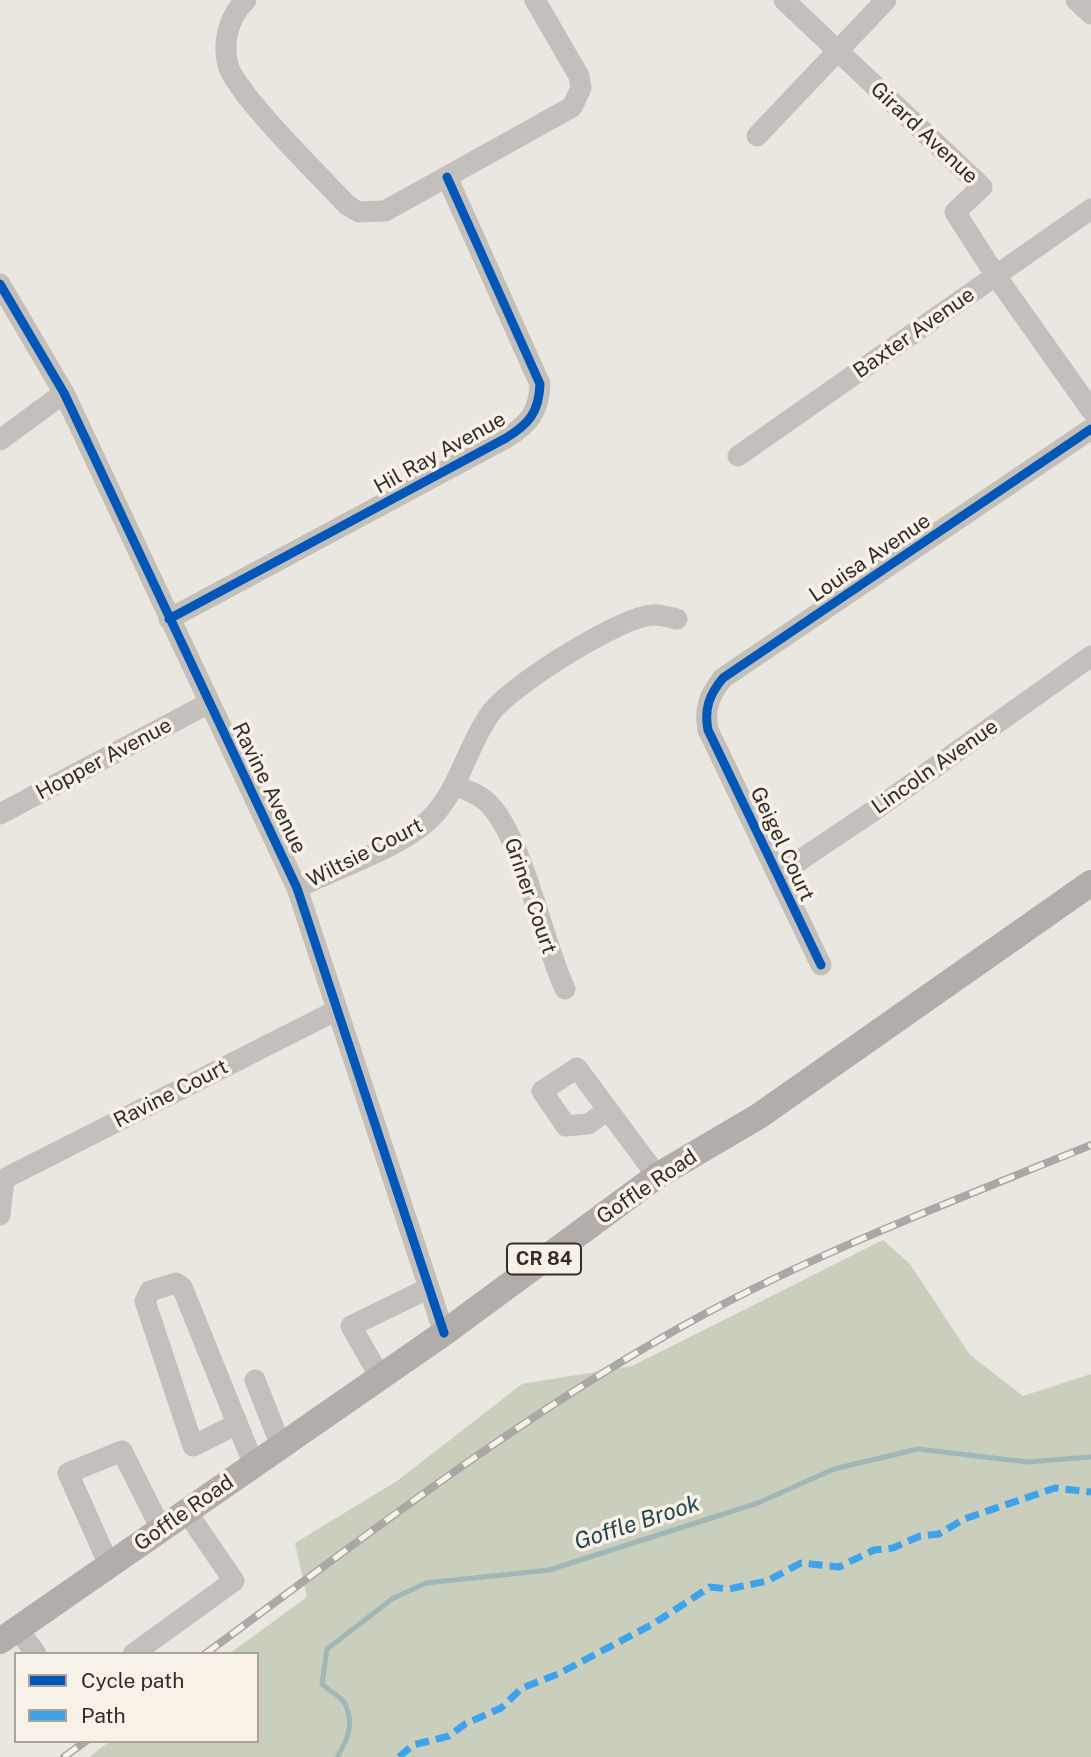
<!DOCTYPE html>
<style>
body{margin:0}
#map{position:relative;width:1091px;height:1757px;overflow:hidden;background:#eae6e0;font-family:"Public Sans",sans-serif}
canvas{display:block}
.legend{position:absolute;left:14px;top:1652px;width:245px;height:91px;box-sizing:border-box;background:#f7f1e8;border:2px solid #a9a39b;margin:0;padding:9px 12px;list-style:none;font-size:21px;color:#332d28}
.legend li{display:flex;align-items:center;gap:14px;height:35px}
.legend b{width:35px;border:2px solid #a9a39b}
</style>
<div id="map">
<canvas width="1091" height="1757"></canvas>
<ul class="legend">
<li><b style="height:9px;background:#0057b8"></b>Cycle path</li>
<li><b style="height:9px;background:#3ea3eb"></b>Path</li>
</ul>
</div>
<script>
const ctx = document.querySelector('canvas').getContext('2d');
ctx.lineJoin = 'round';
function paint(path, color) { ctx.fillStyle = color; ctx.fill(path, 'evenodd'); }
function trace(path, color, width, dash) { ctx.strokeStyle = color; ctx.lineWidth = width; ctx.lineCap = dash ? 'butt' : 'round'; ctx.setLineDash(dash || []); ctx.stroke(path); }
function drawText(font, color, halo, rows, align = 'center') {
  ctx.font = font + ' "Public Sans",sans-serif'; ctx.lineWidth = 7; ctx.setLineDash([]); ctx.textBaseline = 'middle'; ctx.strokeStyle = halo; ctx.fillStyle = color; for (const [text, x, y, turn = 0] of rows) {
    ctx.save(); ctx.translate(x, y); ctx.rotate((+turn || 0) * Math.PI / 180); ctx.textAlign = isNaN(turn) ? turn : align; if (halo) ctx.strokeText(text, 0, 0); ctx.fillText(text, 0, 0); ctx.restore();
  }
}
const green = new Path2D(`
 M883 1240 910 1264 970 1355 1023 1396 1091 1374V1757H89L110 1741H257V1654H229L307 1597 295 1543 397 1481 522 1384 632 1366Z`);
const stream = new Path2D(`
 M337 1757C348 1740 355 1722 344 1702 340 1696 328 1690 322 1684L327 1649 392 1599 426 1583 549 1570 758 1503 834 1469 918 1449 1027 1462 1091 1457`);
const minor = new Path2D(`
 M246 0C229 16 222 42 228 65 236 94 322 178 347 205L359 212 385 211 572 107 581 88 579 76 535 0
 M784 0 982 187 955 212 996 276 1091 410
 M1076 0 1091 14
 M757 136 886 0
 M0 284 64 393 297 888 444 1333
 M0 440 64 393
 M738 456 1091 209
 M169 619 506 438C529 424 539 412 540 384L447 177
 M455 785C466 790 479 794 488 803 523 838 542 939 565 989
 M0 814 209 703
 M778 875 879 807 1091 656
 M297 888C333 870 401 847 429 820 459 791 466 748 490 714 510 686 611 623 646 616 656 613 667 617 677 619
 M821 965 708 730C704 709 709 695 723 678L1091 429
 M608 1110 588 1124 566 1126 542 1091 577 1068 657 1176
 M4 1179 337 1010
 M0 1215 4 1179
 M380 1377 351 1326 429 1288
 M255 1380 281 1446
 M237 1424 193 1446 145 1301 150 1291 176 1283 182 1287 254 1465
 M109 1565 68 1473 122 1451 161 1529
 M18 1629 36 1654
 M133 1654 234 1581 186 1511`);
const major = new Path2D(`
 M0 1641 444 1333 657 1176 759 1116 1091 883`);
const rail = new Path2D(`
 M205 1654C366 1536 523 1413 699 1317 824 1249 959 1199 1091 1145
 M64 1757 86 1741`);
const quiet = new Path2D(`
 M399 1757 413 1745 449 1736 465 1724 501 1708 522 1688 558 1674 653 1624 710 1587 729 1589 767 1581 801 1563 839 1567 874 1550 893 1548 920 1536 939 1534 964 1519 1055 1488 1091 1492`);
const cycleway = new Path2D(`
 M0 284 64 393 297 888 444 1333
 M169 619 506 438C529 424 539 412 540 384L447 177
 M821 965 708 730C704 709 709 695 723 678L1091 429`);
const shields = [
 [544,1259,74]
];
const shieldNames = [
 ["CR 84",544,1259]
];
const streetNames = [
 ["Girard Avenue",924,133,43],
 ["Baxter Avenue",914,333,-35],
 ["Hil Ray Avenue",440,453,-29],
 ["Louisa Avenue",870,558,-34],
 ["Hopper Avenue",104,759,-28],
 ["Lincoln Avenue",935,767,-35],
 ["Ravine Avenue",269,788,64],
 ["Geigel Court",782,844,65],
 ["Wiltsie Court",365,853,-27],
 ["Griner Court",530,896,71],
 ["Ravine Court",171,1094,-27],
 ["Goffle Road",647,1187,-34],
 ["Goffle Road",184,1513,-35]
];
const waterNames = [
 ["Goffle Brook",637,1523,-18]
];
paint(green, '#cacebc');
trace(stream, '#9fb7b8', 5);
trace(minor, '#c3bfba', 21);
trace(major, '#b2ada8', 26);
trace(rail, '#aba7a4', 8);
trace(rail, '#f7f1e8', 5, [16]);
trace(quiet, '#3ea3eb', 7, [14, 7]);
trace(cycleway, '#0057b8', 9);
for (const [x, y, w] of shields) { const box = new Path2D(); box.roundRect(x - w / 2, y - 15.5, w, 31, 5); ctx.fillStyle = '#f7f1e8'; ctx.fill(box); trace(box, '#332d28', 2); }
drawText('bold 19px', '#332d28', null, shieldNames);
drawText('21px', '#332d28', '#f7f1e8', streetNames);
drawText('italic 23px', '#23494f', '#f7f1e8', waterNames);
</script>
